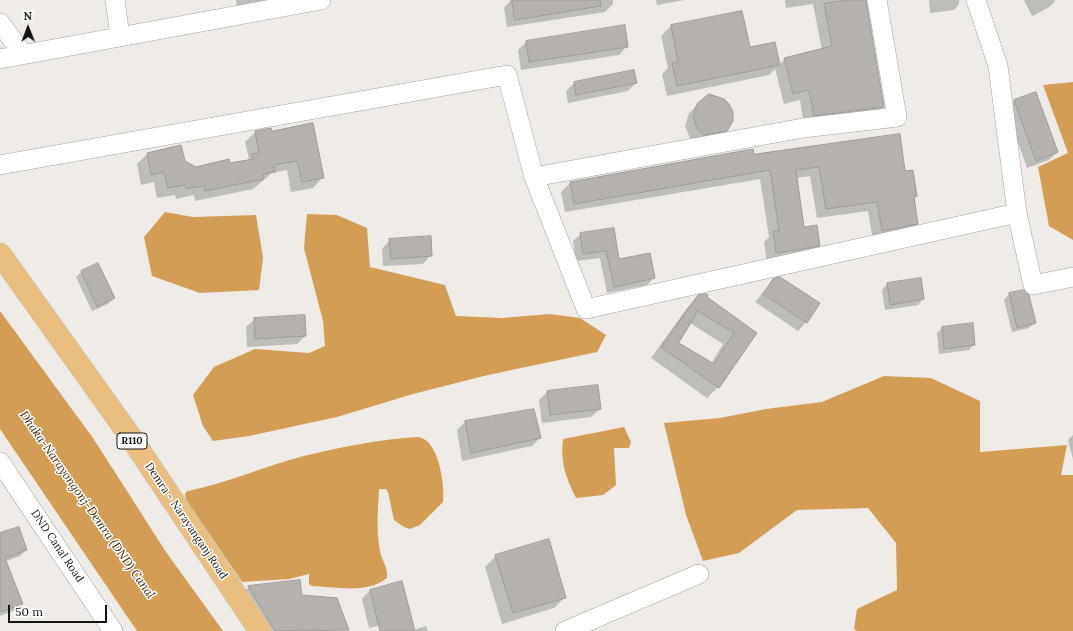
<!DOCTYPE html>
<style>
body{margin:0}
#map{position:relative;width:1073px;height:631px;overflow:hidden;background:#eeebe6;font-family:Lora,serif}
canvas{display:block}
.north{position:absolute;left:8px;top:8px;width:40px;height:40px;-webkit-text-stroke:3px #fff;paint-order:stroke;rotate:359deg;font-size:11px;font-weight:700;line-height:16px;text-align:center;color:#151412}
.north::after{content:'';display:block;margin:auto;width:14px;height:18px;background:#151412;clip-path:polygon(50% 0,100% 100%,50% 72%,0 100%)}
.scale{position:absolute;left:8px;top:605px;width:99px;height:18px;box-sizing:border-box;border:2px solid #151412;border-top:0;padding-left:5px;font-size:12px;line-height:14px;white-space:nowrap;color:#151412;-webkit-text-stroke:3px #fff;paint-order:stroke}
</style>
<div id="map">
<canvas width="1073" height="631"></canvas>
<div class="north">N</div>
<div class="scale">50 m</div>
</div>
<script>
const ctx = document.querySelector('canvas').getContext('2d');
ctx.lineJoin = 'round';
function paint(path, color) { ctx.fillStyle = color; ctx.fill(path, 'evenodd'); }
function trace(path, color, width, dash) { ctx.strokeStyle = color; ctx.lineWidth = width; ctx.lineCap = dash ? 'butt' : 'round'; ctx.setLineDash(dash || []); ctx.stroke(path); }
function drawText(font, color, halo, rows, align = 'center') {
  ctx.font = font + ' Lora,serif'; ctx.lineWidth = 3; ctx.setLineDash([]); ctx.textBaseline = 'middle'; ctx.strokeStyle = halo; ctx.fillStyle = color; for (const [text, x, y, turn = 0] of rows) {
    ctx.save(); ctx.translate(x, y); ctx.rotate((+turn || 0) * Math.PI / 180); ctx.textAlign = isNaN(turn) ? turn : align; if (halo) ctx.strokeText(text, 0, 0); ctx.fillText(text, 0, 0); ctx.restore();
  }
}
const water = new Path2D(`
 M1073 82V240L1049 226 1038 167 1068 153 1043 85Z
 M165 212 193 217 256 215 263 258 259 290 200 293 152 276 144 237Z
 M307 214 337 215 367 228 370 267 445 285 456 316 502 318 550 314 580 318 606 335 597 352 488 375 413 394 337 417 249 436 213 441 203 426 193 395 214 367 255 349 309 353 325 346 323 321 304 248Z
 M0 311 93 438 166 552 223 631H137L0 429Z
 M884 376 931 378 980 401V452L1067 445 1061 475H1073V631H857L854 629 857 609 897 590 896 543 868 508 797 510 739 553 703 561 686 515 664 423 720 418 766 409 822 402Z
 M624 427 631 442 629 448H614L616 485 603 495 576 498C566 478 560 462 563 439Z
 M418 437C439 439 445 486 443 502L420 525 410 529 404 527 394 520 388 492 386 489H379C378 510 376 530 380 551 382 561 388 567 387 578 368 594 335 587 312 586L309 584V574L289 579 242 582 186 500 185 493 188 491C228 483 265 466 304 456 341 447 381 439 418 437Z`);
const shadow = new Path2D(`
 M236 0H285L237 9Z
 M511 0H613V4L605 12 507 27 504 8Z
 M656 0H685L657 5Z
 M785 0H865L883 107 873 117 804 125 800 100 784 104 775 69 769 75 667 96 662 74 668 68 661 36 671 26 749 48 779 65 785 59 822 50 813 4 786 8Z
 M929 0H959V4L954 10 930 13Z
 M1024 0H1054L1055 2 1048 8 1032 16Z
 M624 26 627 46 619 55 521 70 518 50 526 42Z
 M634 71 636 83 628 91 568 103 566 91 574 83Z
 M1035 93 1057 152 1049 160 1027 168 1006 109 1014 101Z
 M698 104 726 130 718 139 696 143 690 138 685 126 689 113Z
 M255 132H271L323 177 313 188 291 192 287 170 272 173 253 189 195 201 194 195 176 199 175 195 157 198 154 182 141 185 137 164 147 154 184 161 196 168 247 161 249 159 245 142Z
 M753 155 904 172 916 196 913 199 917 223 907 233 873 240 868 211 817 218 810 176 796 178 803 228 819 245 810 255 767 262 764 242 769 237 760 179 565 212 561 192 571 182Z
 M614 229 618 261 654 278 647 285 607 293 600 258 576 261 573 241 581 234Z
 M390 240 431 255 423 264 383 266 382 249Z
 M98 264 114 298 108 304 92 311 76 277 81 272Z
 M920 279 923 299 918 305 885 310 882 290 887 284Z
 M773 280 819 304 806 322 798 331 755 302Z
 M1023 291 1035 323 1029 328 1012 332 1004 300 1009 294Z
 M698 296 705 298 756 333 718 387 707 398 651 358 687 308ZM690 323 723 344 711 364 677 343Z
 M255 319 305 336 297 344 247 347 246 327Z
 M972 324 974 344 969 350 939 354 937 333 942 328Z
 M547 392 600 409 591 417 542 423 539 400Z
 M465 422 540 438 532 446 462 461 457 430Z
 M1073 435V459L1068 440Z
 M0 534 26 550 20 556 6 561 22 603 16 610 0 616Z
 M496 556 565 597 554 608 502 624 485 567Z
 M249 587 302 596 348 630 258 631 238 598Z
 M370 590 401 620 369 628 362 599Z
 M426 626 428 631H411Z`);
const building = new Path2D(`
 M512 0H600L601 6 515 20Z
 M847 0H866L884 107 814 116 809 90 793 94 784 58 832 46 824 4Z
 M742 11 750 47 775 42 780 65 677 86 672 63 678 62 671 25Z
 M625 25 628 47 529 62 526 41Z
 M634 70 637 83 576 95 574 82Z
 M1036 92 1058 152 1036 161 1014 100Z
 M709 94 724 99 729 104 733 112V121L727 131 704 135 698 130 693 117 697 104Z
 M313 123 324 178 302 182 297 161 274 165 275 172 263 174 264 179 205 191 204 186 186 189 185 185 168 188 164 172 151 175 147 153 181 145 185 161 196 167 229 159 230 163 253 159 252 154 259 153 255 131 271 128 272 131Z
 M900 134 905 171 913 170 917 196 914 197 918 224 882 231 877 202 826 209 819 167 796 170 804 227 817 225 820 246 808 248 776 253 773 231H779L770 170 574 204 570 182 753 149 754 154Z
 M614 228 619 259 650 253 655 278 614 287 606 251 583 254 580 233Z
 M431 236 432 256 391 259 389 239Z
 M98 263 115 298 97 307 81 271Z
 M780 277 820 303 807 323 763 294 773 279Z
 M921 278 924 299 890 305 887 283Z
 M1024 290 1029 295 1036 323 1017 328 1009 293Z
 M706 294 708 295 707 297 757 333 719 388 661 347 698 295ZM698 311 734 333 714 364 679 343Z
 M305 315 306 336 255 339 254 318Z
 M973 323 975 345 944 349 942 327Z
 M598 385 601 409 550 415 547 391Z
 M534 409 541 438 471 453 465 421Z
 M19 527 27 550 5 558 23 604 0 612V533Z
 M549 539 566 598 513 613 495 555Z
 M300 580 302 595 337 598 349 630 275 631 248 586Z
 M402 581 415 631H380L370 590Z`);
const minor = new Path2D(`
 M115 0 120 36
 M976 0 998 66 1017 213 1033 285 1073 277
 M0 23 23 54
 M0 59 321 0
 M0 165 507 75 534 177 803 128 897 117 877 0
 M534 177 586 309 1017 213
 M0 462 113 631
 M565 631 699 574`);
const major = new Path2D(`
 M0 254 130 436 260 631`);
const shields = [
 [132,441,30]
];
const shieldNames = [
 ["R110",132,441]
];
const streetNames = [
 ["Demra - Narayanganj Road",186,521,56],
 ["DND Canal Road",57,546,56]
];
const waterNames = [
 ["Dhaka-Narayongonj-Demra (DND) Canal",87,505,55]
];
paint(water, '#d49d56');
paint(shadow, '#0003');
paint(building, '#b5b2ae');
trace(building, '#9e9b97', 1);
trace(minor, '#a6a39f', 20);
trace(major, '#c7c7c6', 23);
trace(minor, '#fff', 19);
trace(major, '#e9be7f', 22);
for (const [x, y, w] of shields) { const box = new Path2D(); box.roundRect(x - w / 2, y - 8, w, 16, 3); ctx.fillStyle = '#fff'; ctx.fill(box); trace(box, '#151412', 1); }
drawText('bold 10px', '#151412', null, shieldNames);
drawText('11px', '#151412', '#fff', streetNames);
drawText('italic 12px', '#402909', '#fff', waterNames);
</script>
